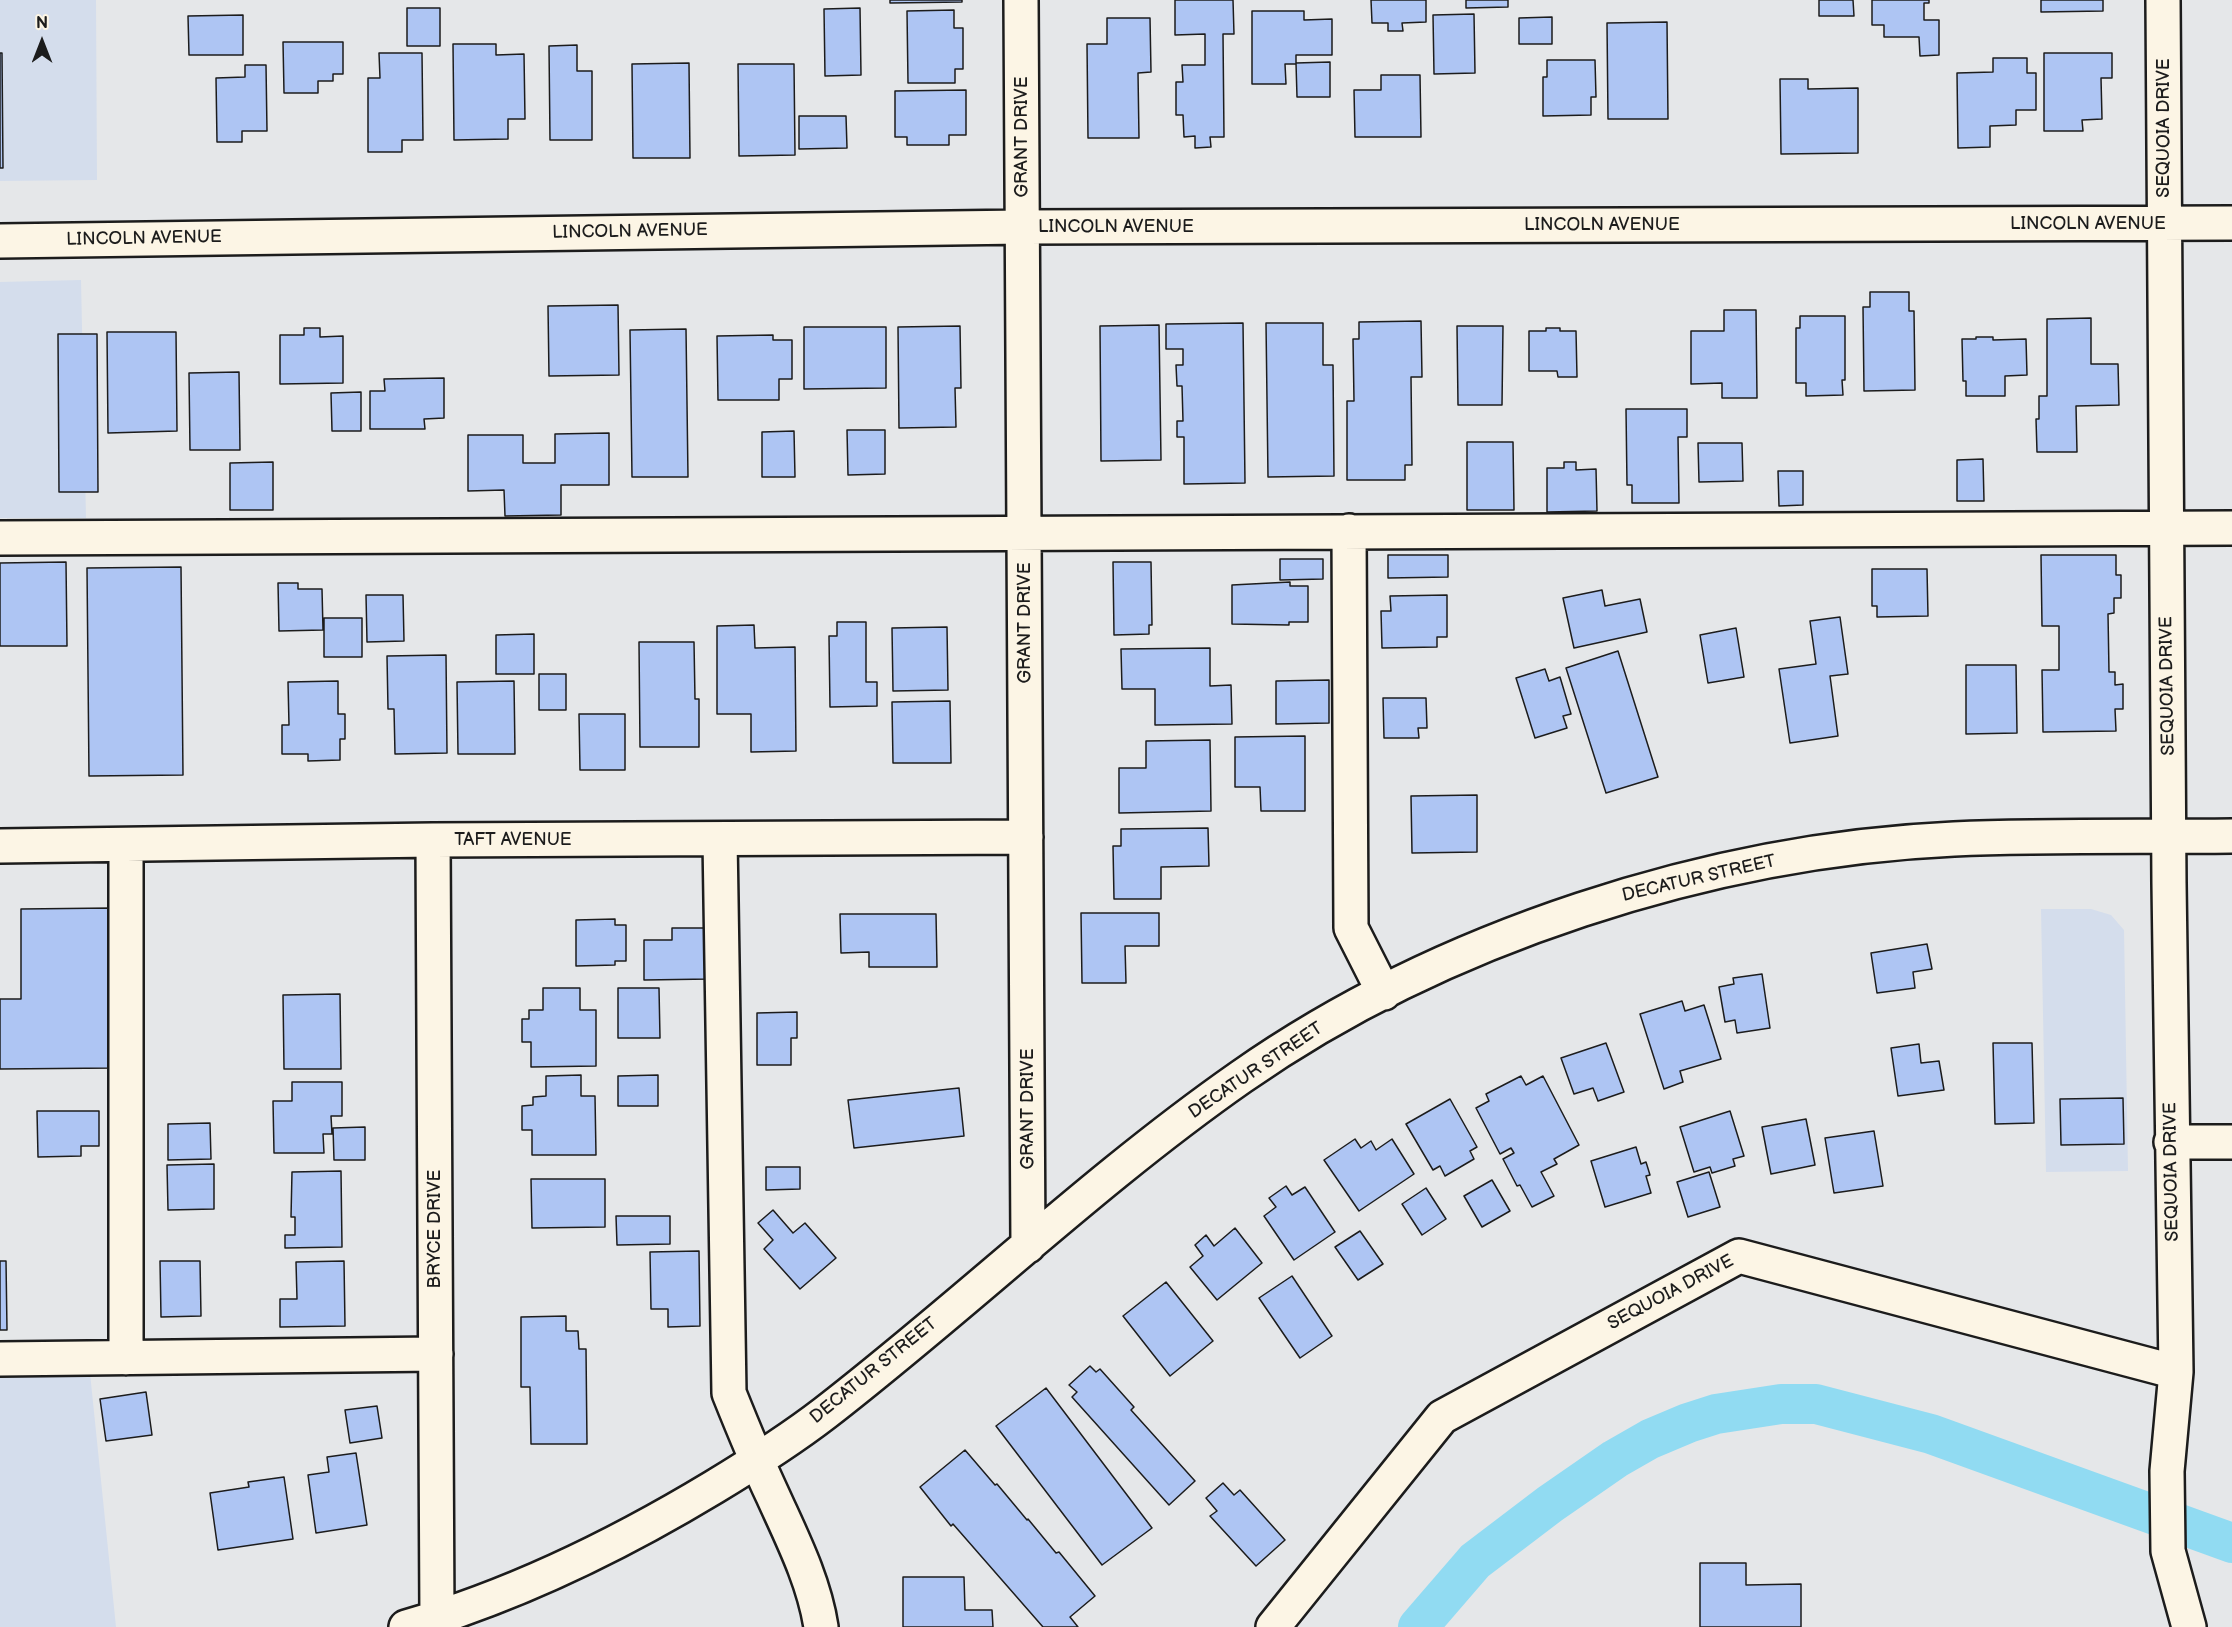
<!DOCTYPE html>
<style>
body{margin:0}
#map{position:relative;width:2232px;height:1627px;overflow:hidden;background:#e5e7e9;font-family:"Balsamiq Sans",sans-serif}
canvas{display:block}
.north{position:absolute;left:12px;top:12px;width:60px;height:60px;-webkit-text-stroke:4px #fcf5e5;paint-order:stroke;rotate:0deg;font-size:16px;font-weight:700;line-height:24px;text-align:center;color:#1c1c1c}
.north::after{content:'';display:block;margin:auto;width:21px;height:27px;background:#1c1c1c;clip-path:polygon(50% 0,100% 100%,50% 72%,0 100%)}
</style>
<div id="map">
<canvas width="2232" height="1627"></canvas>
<div class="north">N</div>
</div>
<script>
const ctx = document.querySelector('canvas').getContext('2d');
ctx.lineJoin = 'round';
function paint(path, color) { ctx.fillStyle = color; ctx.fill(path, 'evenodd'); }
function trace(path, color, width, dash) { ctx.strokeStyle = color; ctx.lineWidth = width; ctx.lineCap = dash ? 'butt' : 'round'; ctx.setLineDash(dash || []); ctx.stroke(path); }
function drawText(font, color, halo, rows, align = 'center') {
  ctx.font = font + ' "Balsamiq Sans",sans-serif'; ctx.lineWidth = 4.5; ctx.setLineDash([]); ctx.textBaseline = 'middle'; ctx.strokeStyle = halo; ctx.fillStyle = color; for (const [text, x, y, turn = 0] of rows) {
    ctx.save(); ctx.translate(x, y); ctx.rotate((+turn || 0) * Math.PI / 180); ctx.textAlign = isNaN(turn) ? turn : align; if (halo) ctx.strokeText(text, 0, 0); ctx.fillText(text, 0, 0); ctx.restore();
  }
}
const built = new Path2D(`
 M0 0H96L97 180 0 181Z
 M81 280 86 518H0V282Z
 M2041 909H2091L2111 915 2124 930 2128 1171 2046 1172Z
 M90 1373 116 1627H0V1375Z`);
const canal = new Path2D(`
 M1418 1627 1475 1561 1550 1504 1615 1459 1650 1439 1688 1423 1716 1414 1781 1404H1816L1931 1434 2232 1543`);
const building = new Path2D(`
 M890 0H962V2L890 3Z
 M1175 0H1233L1234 34H1223L1224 137H1210L1211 147 1195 148V136L1184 137 1183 115H1176V82H1183L1182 65H1205V34L1175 35Z
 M1371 0H1426V22L1402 23 1403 31H1388V23H1372Z
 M1466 0H1508V7L1466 8Z
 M1819 0H1853L1854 16H1819Z
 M1872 0H1929V3H1924V20H1939V55L1920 56 1919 37H1884V25H1872Z
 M2041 0H2103V11L2041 12Z
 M407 8H440V46H407Z
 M860 8 861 75 825 76 824 9Z
 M954 10V28H963V69H955V83H908L907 11Z
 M1252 11H1304V20L1332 19V55H1296V64H1285L1286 84H1252Z
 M1474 14 1475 73 1434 74 1433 15Z
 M243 15V55H189L188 16Z
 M1552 17V44H1519V18Z
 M1107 18H1150L1151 72 1138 73 1139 138H1088L1087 44H1107Z
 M1667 22 1668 119H1608L1607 23Z
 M283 42H343V74H333V81H318V93H284Z
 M453 44H496V55L524 54 525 119H508V139L454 140Z
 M577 45V71H592V140H550L549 46Z
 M0 53H2L3 168H0Z
 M379 53H422L423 140H402V152H368V78H380Z
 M2044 53H2112V78H2101L2102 119 2082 120 2083 131H2044Z
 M1993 58H2027V73H2036V110H2016V125L1990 126V147L1958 148 1957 73 1993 72Z
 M1547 60H1595L1596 97H1591V115L1543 116V77H1547Z
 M1330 62V97H1297L1296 63Z
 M689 63 690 158H633L632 64Z
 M738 64H794L795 155 739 156Z
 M245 65H266L267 131H242V142H217L216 78 245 77Z
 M1381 75H1420L1421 137H1355L1354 90H1381Z
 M1780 79H1808V89L1858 88V153L1781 154Z
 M966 90V135H949V145H907V137H895V91Z
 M799 116H846L847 148 799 149Z
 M1870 292H1909V311H1914L1915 390 1864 391 1863 307H1870Z
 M618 305 619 375 549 376 548 306Z
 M1724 310H1756L1757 398H1722V383L1691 384V331H1724Z
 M1800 316H1845V380H1842L1843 395 1806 396V383H1796V328H1800Z
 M2091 318V364H2118L2119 405 2076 406 2077 452H2037L2036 419H2039V396H2047V319Z
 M1421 321 1422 377H1411L1412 465H1405V480H1347V401H1354L1353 339H1359V322Z
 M1243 323 1245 483 1184 484V437H1177V421H1183L1182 386H1177L1176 365H1183V349H1166V324Z
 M1266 323H1323V365H1333L1334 476 1268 477Z
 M1159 325 1161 460 1101 461 1100 326Z
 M960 326 961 388H955L956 427 899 428 898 327Z
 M1457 326H1503L1502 405H1458Z
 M804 327H886V388L804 389Z
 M304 328H320V337L343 336V383L280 384V335H304Z
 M1546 328H1560V331H1576L1577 377H1558L1557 371H1529V331H1546Z
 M686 329 688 477H632L630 330Z
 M107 332H176L177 431 108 433Z
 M58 334H97L98 492H59Z
 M773 335V340H792V379H779V400H718L717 336Z
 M1976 337H1993V340L2026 339 2027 375 2005 376V396H1966V381H1963L1962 339H1976Z
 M239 372 240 450H190L189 373Z
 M444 378V418L424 419 425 429H370V391H385L384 379Z
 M361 392V431H332L331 393Z
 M1626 409H1687V437H1678L1679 503H1632V485H1627Z
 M847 430H885V474L848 475Z
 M794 431 795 477H762V432Z
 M609 433V485H561V515L505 516 504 490 468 491V435H523V463H555V434Z
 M1467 442H1513L1514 510H1467Z
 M1698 443H1742L1743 481 1699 482Z
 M1983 459 1984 501H1957V460Z
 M273 462V510H230V463Z
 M1564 462H1576V470L1596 469 1597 511 1547 512V468H1564Z
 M1778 471H1803V505L1779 506Z
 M1388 555H1448V577L1388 578Z
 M2041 555H2116V575H2121V598H2114V613L2108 614 2109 672H2115V685L2123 684V709H2115L2116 731 2043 732 2042 670H2059V626H2042Z
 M1280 559H1323V579L1280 580Z
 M66 562 67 646H0V563Z
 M1113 562H1151L1152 625H1149V634L1114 635Z
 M181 567 183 775 89 776 87 568Z
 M1872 569H1927L1928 616 1877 617V606H1872Z
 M1290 582V586H1308V622H1289V625L1232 624V585Z
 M278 583H298V589H322L323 630 279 631Z
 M1602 590 1605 606 1640 599 1647 632 1574 648 1563 598Z
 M366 595H403L404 641 367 642Z
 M1447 595V637H1437V647L1382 648 1381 611H1391L1390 596Z
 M1840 617 1848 674 1830 676 1838 736 1790 743 1779 669 1816 664 1810 621Z
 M324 618H362V657H324Z
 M837 622H866V682H877V706L830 707 829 636H837Z
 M754 625 755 648 795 647 796 751 751 752V714H717V626Z
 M947 627 948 690 893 691 892 628Z
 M1736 628 1744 677 1708 683 1700 635Z
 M534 634V674H496V635Z
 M639 642H694L695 699H699V747H640Z
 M1210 648V686L1231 685 1232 724 1155 725V689H1122L1121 649Z
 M1618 651 1658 777 1606 793 1566 668Z
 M446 655 447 753 395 754 394 709H388L387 656Z
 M1966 665H2016L2017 733 1966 734Z
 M1545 669 1549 681 1560 677 1571 714 1563 716 1567 728 1535 738 1516 678Z
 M539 674H566V710H539Z
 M1329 680V723L1276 724V681Z
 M338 681V714H345V739H340V760L308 761V754H282V725H289L288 682Z
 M514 681 515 754H458L457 682Z
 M1383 698H1426L1427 728H1418L1419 738H1384Z
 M950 701 951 763H893L892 702Z
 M579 714H625V770H580Z
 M1305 736V811H1261L1260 787H1235V737Z
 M1210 740 1211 811 1119 813V768H1146V741Z
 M1477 795V852L1412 853 1411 796Z
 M1208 828 1209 866 1161 867V899H1114L1113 846H1121V829Z
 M112 908 114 1068 0 1069V999H21V909Z
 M1081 913H1159V946H1125L1126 983H1082Z
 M840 914H936L937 967H869V952L841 953Z
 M615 919V925H626V961H615V965L576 966V920Z
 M672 928H709L710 979 644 980V940H672Z
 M1927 944 1932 969 1913 972 1915 988 1877 993 1871 953Z
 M1762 974 1770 1028 1737 1033 1735 1020 1725 1022 1719 987 1734 984 1733 978Z
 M543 988H580V1010H596V1066L531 1067V1042H522V1019H529V1010H543Z
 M618 988H659L660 1038H618Z
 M340 994 341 1069H284L283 995Z
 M1682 1001 1685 1011 1704 1005 1721 1059 1680 1071 1683 1082 1664 1089 1640 1014Z
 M797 1012V1038H791V1065H757V1013Z
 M1606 1043 1624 1092 1598 1101 1593 1088 1574 1094 1561 1058Z
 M1993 1043H2032L2034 1123 1995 1124Z
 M1919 1044 1921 1063 1939 1061 1944 1090 1898 1096 1891 1048Z
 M581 1075V1096H595L596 1155H532V1130H522V1106L533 1105V1097L546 1096V1076Z
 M658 1075V1106H618V1076Z
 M1521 1076 1526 1085 1543 1076 1579 1145 1554 1159 1557 1164 1541 1172 1554 1196 1532 1207 1520 1185 1517 1186 1503 1159 1514 1153 1511 1148 1500 1154 1476 1108 1489 1101 1486 1094Z
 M292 1082H342V1116H331L332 1134H323L324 1153H274L273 1101H292Z
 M959 1088 964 1136 854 1148 848 1100Z
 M2123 1098 2124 1144 2061 1145 2060 1099Z
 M1450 1099 1477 1147 1470 1151 1474 1159 1445 1176 1440 1166 1433 1170 1406 1124Z
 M37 1111H99V1146H81V1156L38 1157Z
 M1730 1111 1744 1156 1733 1159 1735 1166 1712 1173 1710 1167 1694 1172 1680 1127Z
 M1806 1119 1815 1165 1771 1174 1762 1127Z
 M210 1123 211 1159 168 1160V1124Z
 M365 1127V1160H334L333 1128Z
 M1874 1131 1883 1186 1834 1193 1825 1138Z
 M1355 1139 1361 1148 1371 1141 1376 1150 1392 1139 1414 1174 1359 1211 1324 1160Z
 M1636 1147 1641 1164 1646 1162 1650 1175 1646 1176 1651 1193 1605 1207 1591 1161Z
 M214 1164V1209L168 1210 167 1165Z
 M766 1167H800V1189L766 1190Z
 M341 1171 342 1247 285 1248V1235H295V1217H291L292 1172Z
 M1709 1172 1720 1207 1688 1217 1677 1182Z
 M531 1179H605V1227L532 1228Z
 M1492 1180 1510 1211 1482 1227 1464 1196Z
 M1286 1186 1292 1195 1305 1187 1335 1232 1294 1260 1264 1216 1276 1207 1269 1198Z
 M1426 1188 1446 1219 1422 1235 1402 1204Z
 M773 1210 793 1233 805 1223 836 1258 800 1289 764 1249 773 1240 758 1223Z
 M616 1216H670V1244L617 1245Z
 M1235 1228 1262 1263 1217 1300 1190 1267 1203 1256 1195 1245 1206 1235 1214 1246Z
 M1360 1231 1383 1264 1358 1280 1335 1247Z
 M699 1251 700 1326 668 1327V1309H651L650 1252Z
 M0 1261H6L7 1330H0Z
 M160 1261H200L201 1316 161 1317Z
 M344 1261 345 1326 280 1327V1299H297L296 1262Z
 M1292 1276 1332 1336 1300 1358 1259 1298Z
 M1166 1282 1213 1341 1170 1376 1123 1316Z
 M566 1316V1331H578L579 1349H586L587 1444H531L530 1387H521V1317Z
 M1090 1366 1096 1372 1100 1369 1134 1407 1131 1410 1195 1481 1169 1505 1072 1397 1077 1392 1069 1385Z
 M1046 1388 1152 1528 1102 1565 996 1426Z
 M146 1392 152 1435 106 1441 100 1399Z
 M377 1406 382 1438 350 1443 345 1410Z
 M965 1450 995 1485 997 1484 1027 1520 1028 1519 1056 1553 1059 1552 1095 1596 1070 1617 1078 1627H1043L953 1524 951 1526 920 1487Z
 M356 1453 367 1525 316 1533 308 1475 329 1472 327 1457Z
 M284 1477 293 1539 218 1550 210 1493 249 1487 248 1482Z
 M1223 1483 1234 1495 1240 1490 1285 1540 1256 1566 1210 1516 1217 1511 1206 1498Z
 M1700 1563H1746V1585L1801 1584V1627H1700Z
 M903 1577H964L965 1610H992L993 1627H903Z`);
const minor = new Path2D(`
 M1021 0 1028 1246
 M2163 0 2169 883 2176 1372 2167 1471 2168 1551 2189 1627
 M0 241 1023 227 2232 223
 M1349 531 1351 928 1384 993
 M0 538 2232 528
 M720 839 729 1393C743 1428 757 1462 773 1496 792 1538 814 1581 821 1627
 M433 840 437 1618
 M126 845V1358
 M0 846 433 840 1026 837
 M2171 1142H2232
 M0 1359 436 1354
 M406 1627C514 1596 618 1545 714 1487 752 1464 790 1440 825 1413 966 1304 1095 1179 1241 1077 1441 937 1711 850 1954 839 2047 835 2140 837 2232 836
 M1273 1627 1442 1417 1739 1256 2176 1372`);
const streetNames = [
 ["SEQUOIA DRIVE",2164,128,-90],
 ["GRANT DRIVE",1022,137,-90],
 ["LINCOLN AVENUE",2088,224],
 ["LINCOLN AVENUE",1602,225],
 ["LINCOLN AVENUE",1116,227],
 ["LINCOLN AVENUE",630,232,-1],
 ["LINCOLN AVENUE",144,239,-1],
 ["GRANT DRIVE",1025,623,-90],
 ["SEQUOIA DRIVE",2168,686,-91],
 ["TAFT AVENUE",513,840],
 ["DECATUR STREET",1699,879,-13],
 ["DECATUR STREET",1256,1071,-34],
 ["GRANT DRIVE",1028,1109,-90],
 ["SEQUOIA DRIVE",2172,1172,-91],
 ["BRYCE DRIVE",435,1229,-90],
 ["SEQUOIA DRIVE",1671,1293,-28],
 ["DECATUR STREET",874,1371,-39]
];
paint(built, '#d4ddec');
trace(canal, '#91dbf2', 40);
paint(building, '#aec5f3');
trace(building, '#1c1c1c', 1.5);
trace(minor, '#1c1c1c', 38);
trace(minor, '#fcf5e5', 33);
drawText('18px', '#1c1c1c', '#fcf5e5', streetNames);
</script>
